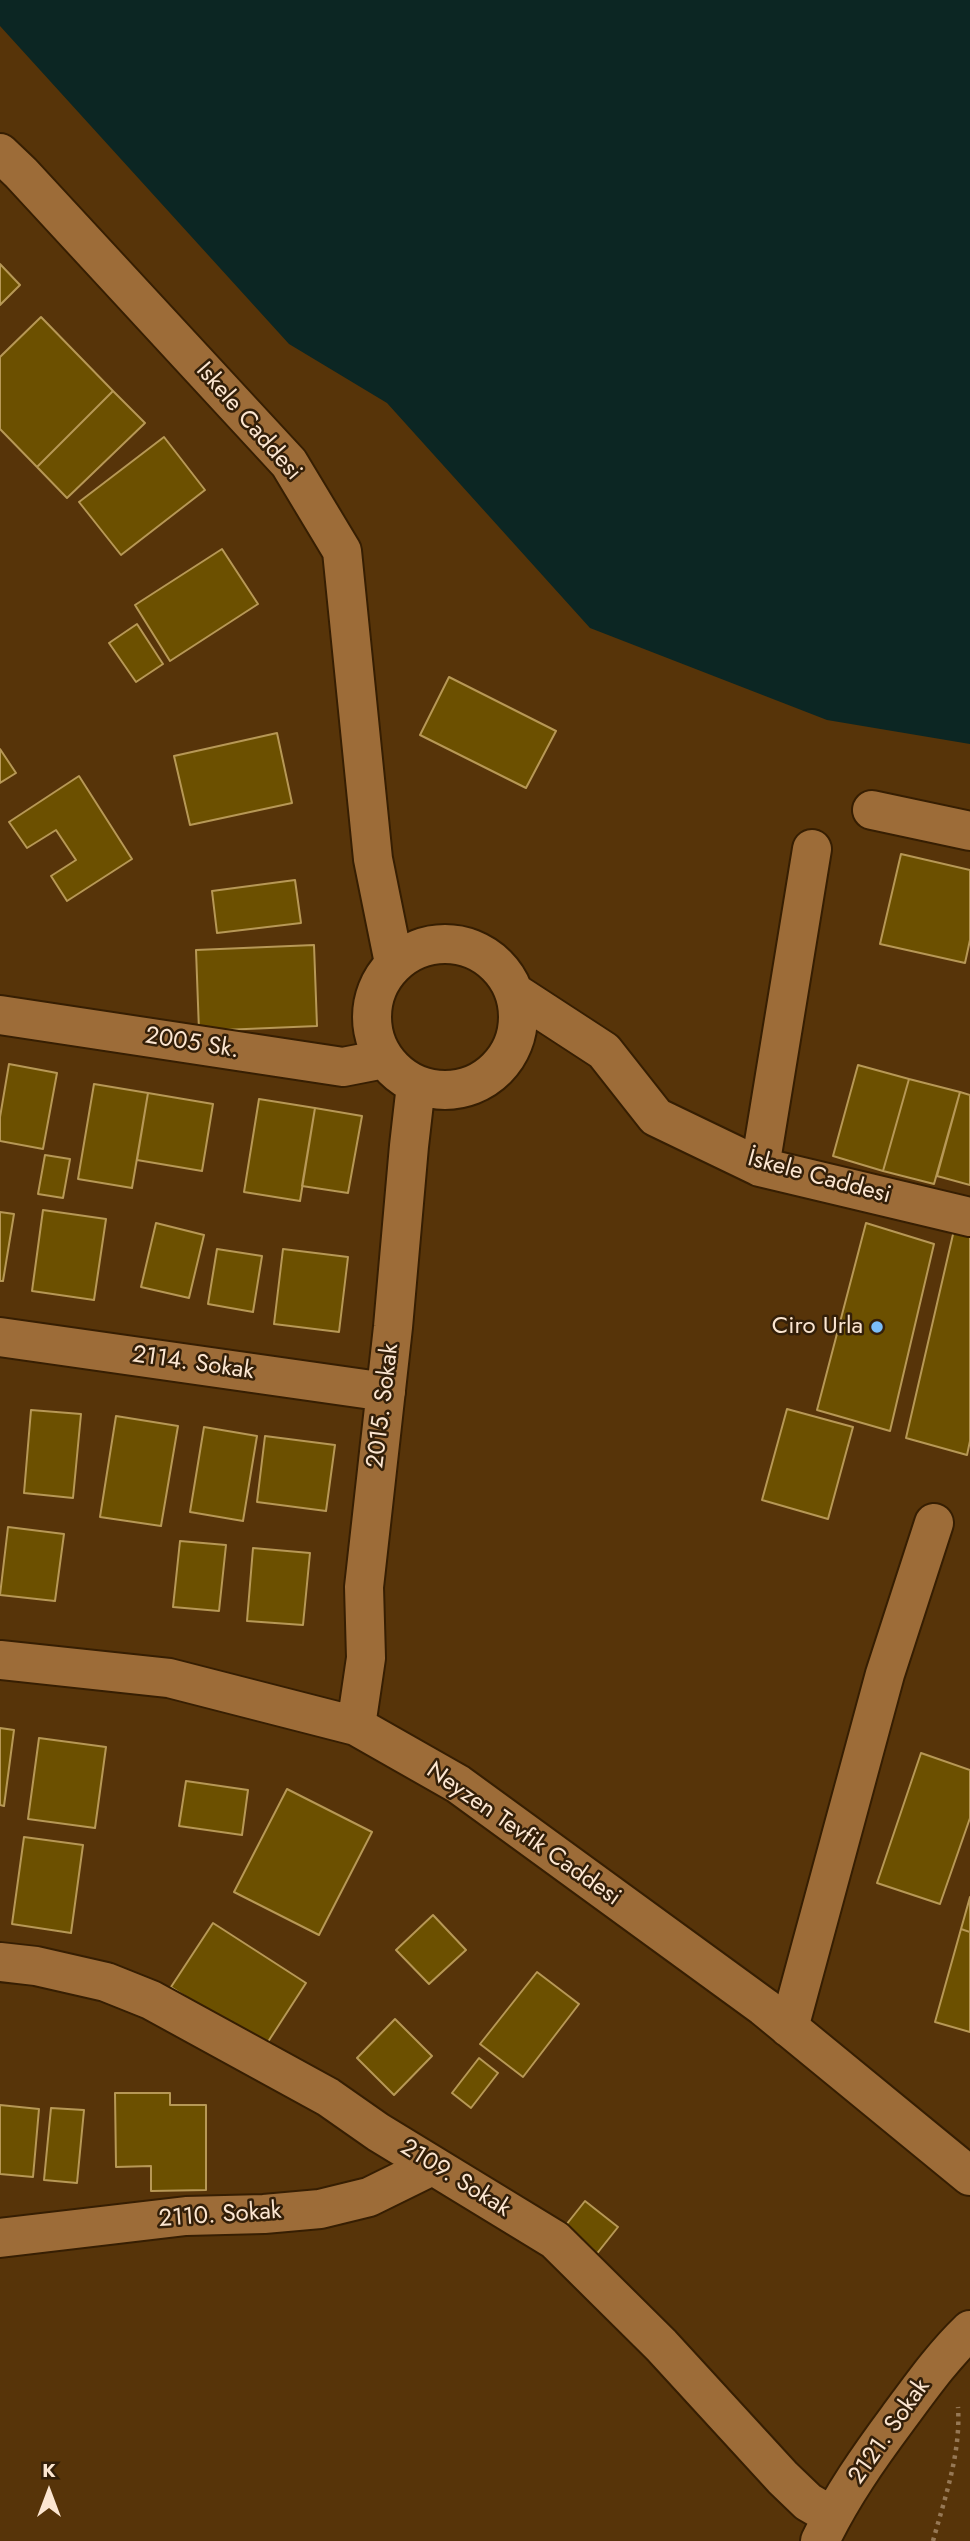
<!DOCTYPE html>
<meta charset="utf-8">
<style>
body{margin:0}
#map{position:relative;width:970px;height:2541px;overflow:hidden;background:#573409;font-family:Jost,sans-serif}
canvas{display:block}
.north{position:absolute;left:14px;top:2457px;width:70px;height:70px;-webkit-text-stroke:5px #331f09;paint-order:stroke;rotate:0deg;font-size:19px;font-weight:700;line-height:28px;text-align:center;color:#fce6d1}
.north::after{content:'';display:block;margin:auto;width:24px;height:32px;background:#fce6d1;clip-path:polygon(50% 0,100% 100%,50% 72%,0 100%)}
</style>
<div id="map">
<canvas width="970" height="2541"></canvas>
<div class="north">K</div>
</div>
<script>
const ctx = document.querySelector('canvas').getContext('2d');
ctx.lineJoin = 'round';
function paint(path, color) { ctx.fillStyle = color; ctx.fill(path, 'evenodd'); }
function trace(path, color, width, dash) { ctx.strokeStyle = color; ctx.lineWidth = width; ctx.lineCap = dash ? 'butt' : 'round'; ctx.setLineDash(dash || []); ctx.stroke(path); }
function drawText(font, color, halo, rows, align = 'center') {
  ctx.font = font + ' Jost,sans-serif'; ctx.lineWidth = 5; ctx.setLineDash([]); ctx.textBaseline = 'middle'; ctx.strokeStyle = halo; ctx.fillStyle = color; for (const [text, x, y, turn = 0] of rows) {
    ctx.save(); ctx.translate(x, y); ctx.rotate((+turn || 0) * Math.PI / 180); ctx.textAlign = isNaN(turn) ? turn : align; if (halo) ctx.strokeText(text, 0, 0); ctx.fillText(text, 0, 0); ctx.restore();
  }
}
const water = new Path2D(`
 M0 0H970V744L827 720 590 628 387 403 289 344 0 26Z`);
const building = new Path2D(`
 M0 264 20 285 0 305Z
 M41 317 113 391 37 467 0 429V357Z
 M113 391 145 423 67 498 37 467Z
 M164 437 205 490 121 555 79 502Z
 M222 549 258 604 170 661 135 605Z
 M137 624 163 664 136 682 109 643Z
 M449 677 556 731 526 788 420 735Z
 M277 733 292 803 190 825 174 756Z
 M0 749 16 773 0 783Z
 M79 776 132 859 67 901 51 876 76 860 56 830 27 848 9 822Z
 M901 854 970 870V940L965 963 880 944Z
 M295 880 301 923 217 933 212 891Z
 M314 945 317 1026 199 1031 196 950Z
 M9 1064 57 1073 43 1149 0 1141V1117Z
 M858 1065 909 1079 883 1171 833 1156Z
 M909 1079 960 1092 934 1184 883 1171Z
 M94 1084 148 1093 132 1188 78 1179Z
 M960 1092 970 1095V1185L937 1176Z
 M148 1093 213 1104 202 1171 137 1160Z
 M259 1099 315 1108 300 1201 244 1192Z
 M315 1108 362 1116 348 1193 302 1186Z
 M45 1155 70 1159 63 1198 38 1194Z
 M43 1210 106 1219 94 1300 32 1291Z
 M0 1212 14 1214 3 1281H0Z
 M156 1223 204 1235 189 1298 141 1287Z
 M866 1223 934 1244 890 1431 817 1410Z
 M954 1230 970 1233V1441L967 1455 906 1438Z
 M217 1249 262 1256 253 1312 208 1304Z
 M283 1249 348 1257 339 1332 274 1324Z
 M787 1409 853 1427 828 1519 762 1500Z
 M31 1410 81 1414 73 1498 24 1493Z
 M116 1416 178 1426 161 1526 100 1517Z
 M204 1427 257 1436 243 1521 190 1512Z
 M265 1436 335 1445 326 1511 257 1502Z
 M8 1527 64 1534 55 1601 0 1595Z
 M180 1541 226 1545 219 1611 173 1607Z
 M253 1548 310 1553 303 1625 247 1621Z
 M0 1728 14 1730 4 1806 0 1805Z
 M39 1738 106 1747 95 1828 28 1819Z
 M921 1753 970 1770V1818L940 1904 877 1883Z
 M186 1781 248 1790 242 1835 179 1826Z
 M287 1789 372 1832 319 1935 234 1892Z
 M24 1837 83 1845 71 1933 12 1924Z
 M970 1897V1932L961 1929Z
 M433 1915 466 1950 429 1984 396 1950Z
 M213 1923 306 1983 264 2048 171 1987Z
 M961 1929 970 1932V2032L935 2022Z
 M537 1972 579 2004 523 2077 480 2044Z
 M395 2019 432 2056 394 2095 357 2058Z
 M479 2058 498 2073 471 2108 452 2093Z
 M115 2093H170V2105H206V2190L151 2191V2166L116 2167Z
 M0 2105 39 2109 33 2177 0 2174Z
 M51 2108 84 2110 77 2183 44 2180Z
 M585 2201 618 2227 595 2256 562 2230Z`);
const path = new Path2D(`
 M933 2541C945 2497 961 2453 958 2407`);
const minor = new Path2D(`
 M0 153 21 173 289 463 342 551 373 859 394 963
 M872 810 970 831
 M372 1017a73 73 0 1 1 146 0a73 73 0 1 1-146 0Z
 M515 993 604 1051 656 1117 760 1167 970 1217
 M0 1015 343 1067 384 1059
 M760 1167 812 849
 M0 1337 386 1392
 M0 1660 169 1678 356 1726 458 1784 764 2007 970 2176
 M356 1726 366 1658 364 1587 393 1327 409 1146 416 1085
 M0 1962 36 1966 106 1982 151 2000 328 2097 378 2132 555 2240 661 2345 783 2478 808 2502 832 2516
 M789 2028 885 1674 934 1523
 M0 2238 186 2216 264 2214 320 2209 369 2197 432 2166
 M820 2541C841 2497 869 2457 898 2418 921 2387 942 2357 970 2330`);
const markers = [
 [877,1327,7,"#7bbef8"]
];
const streetNames = [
 ["Iskele Caddesi",248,422,49],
 ["2005 Sk.",192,1044,9],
 ["İskele Caddesi",819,1178,15],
 ["2114. Sokak",193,1364,8],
 ["2015. Sokak",384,1406,-83],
 ["Neyzen Tevfik Caddesi",523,1835,35],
 ["2109. Sokak",455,2179,32],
 ["2110. Sokak",220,2216,-4],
 ["2121. Sokak",890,2432,-55]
];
const poiNames = [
 ["Ciro Urla",863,1327]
];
paint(water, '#0c2623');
paint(building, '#6c5000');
trace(building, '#b79856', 2);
trace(minor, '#361e02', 42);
trace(path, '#967855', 4.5, [3.5, 5]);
trace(minor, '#9d6c38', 38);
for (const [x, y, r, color] of markers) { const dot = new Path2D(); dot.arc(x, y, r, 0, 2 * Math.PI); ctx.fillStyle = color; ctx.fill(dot); trace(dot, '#331f09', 2.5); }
drawText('24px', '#fce6d1', '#331f09', streetNames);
drawText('24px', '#fce6d1', '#331f09', poiNames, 'right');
</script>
